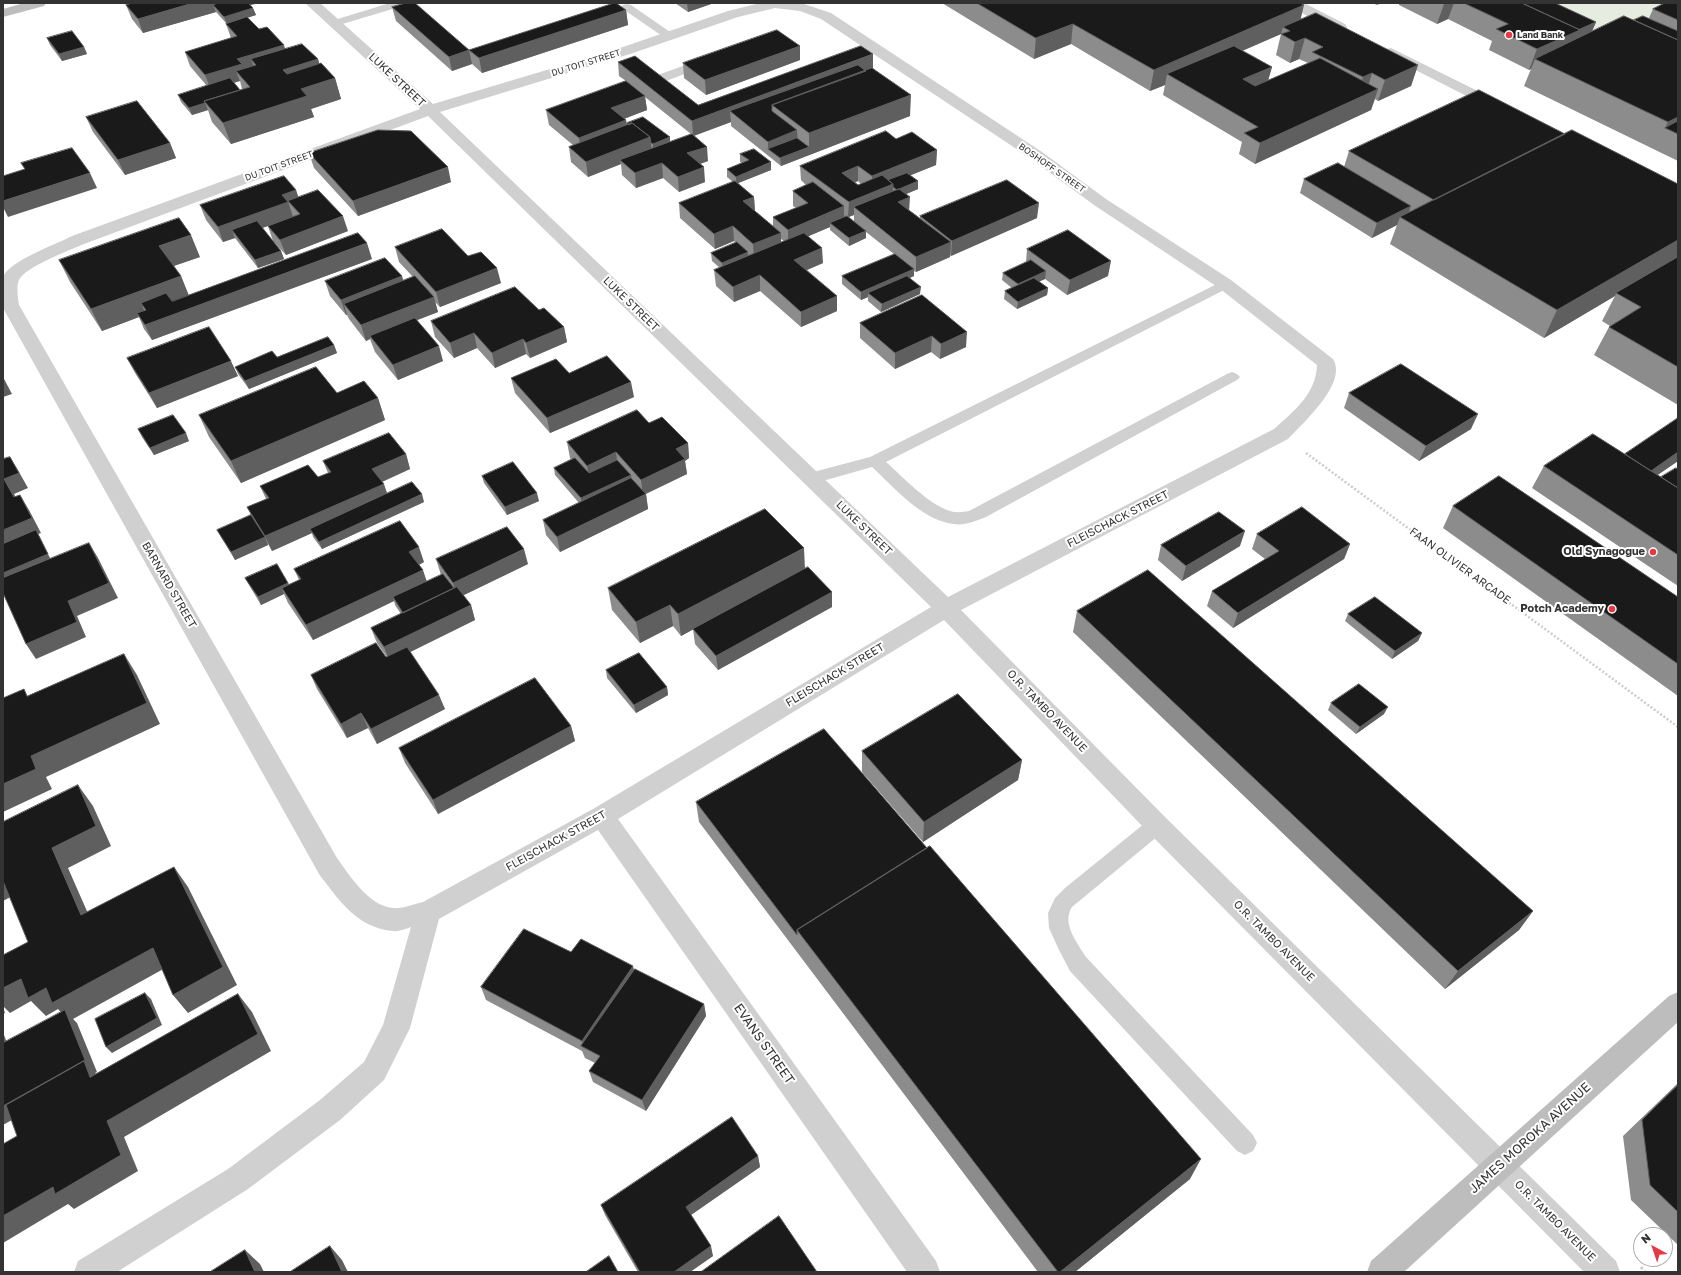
<!DOCTYPE html>
<style>
body{margin:0}
#map{position:relative;width:1681px;height:1275px;overflow:hidden;background:#fff;font-family:"Golos Text",sans-serif}
canvas{display:block}
.frame{position:absolute;inset:0;border:4px solid #333;pointer-events:none}
.north{position:absolute;left:1633px;top:1227px;width:40px;height:40px;box-sizing:border-box;background:#fff;border:1px solid #adadad;border-radius:50%;rotate:320deg;font-size:11px;font-weight:700;line-height:16px;text-align:center;color:#333}
.north::after{content:'';display:block;margin:auto;width:14px;height:18px;background:#e63946;clip-path:polygon(50% 0,100% 100%,50% 72%,0 100%)}
</style>
<div id="map">
<canvas width="1681" height="1275"></canvas>
<div class="frame"></div>
<div class="north">N</div>
</div>
<script>
const ctx = document.querySelector('canvas').getContext('2d');
ctx.lineJoin = 'round';
function paint(path, color) { ctx.fillStyle = color; ctx.fill(path, 'evenodd'); }
function trace(path, color, width, dash) { ctx.strokeStyle = color; ctx.lineWidth = width; ctx.lineCap = dash ? 'butt' : 'round'; ctx.setLineDash(dash || []); ctx.stroke(path); }
function drawText(font, color, halo, rows, align = 'center') {
  ctx.font = font + ' "Golos Text",sans-serif'; ctx.lineWidth = 4; ctx.setLineDash([]); ctx.textBaseline = 'middle'; ctx.strokeStyle = halo; ctx.fillStyle = color; for (const [text, x, y, turn = 0] of rows) {
    ctx.save(); ctx.translate(x, y); ctx.rotate((+turn || 0) * Math.PI / 180); ctx.textAlign = isNaN(turn) ? turn : align; if (halo) ctx.strokeText(text, 0, 0); ctx.fillText(text, 0, 0); ctx.restore();
  }
}
const green = new Path2D(`
 M1532 3H1678V4L1608 38Z`);
const pathFar1 = new Path2D(`
 M1306 453 1678 727`);
const path = new Path2D(`
 M1641 1267 1645 1272`);
const lane = new Path2D(`
 M390 3H408L406 5 339 25H331L329 23 331 21Z
 M627 4 631 5 673 34 675 36 673 38H665L623 9 621 7 623 5Z
 M705 58 709 59 711 62 709 65 663 82H655L653 79 655 76Z
 M1225 280 1230 281 1232 284 1230 287 886 462C904 478 928 504 950 511 956 513 963 512 969 511L1227 374 1232 372 1237 374 1240 377 1237 380 986 517C976 521 964 526 953 524 920 519 895 488 872 467L812 484 806 482 804 478 806 474 870 457Z
 M1157 816 1164 819 1167 825 1164 831 1072 907C1061 923 1078 944 1086 957L1253 1135 1257 1143 1253 1151 1245 1155 1237 1151 1070 971 1059 950 1049 928 1048 913 1055 898 1065 888 1150 819Z`);
const street = new Path2D(`
 M305 3H320L433 104 620 48 728 11 760 3H801L831 13 1042 152 1106 199 1231 280 1333 359C1348 383 1303 423 1288 439L961 610 1166 818 1616 1261 1620 1272H1584L1148 832 944 620 618 819 936 1261 940 1272H907L598 830 439 919 410 1028 384 1080 340 1120 248 1189 117 1272H74L78 1261 228 1169 320 1100 364 1062 383 1025 411 927C405 929 398 932 393 931 357 928 339 900 319 874L3 308C3 300 1 284 3 277 9 261 57 244 72 236L420 109ZM775 8 800 11 821 19 1030 158 1094 205 1219 288 1317 365C1316 394 1294 411 1274 429L948 597 440 112 630 54 738 17ZM428 116 931 607 593 809 423 902C414 904 402 909 393 908 369 906 350 876 337 858L19 305C18 297 16 287 19 280 25 267 70 250 84 244Z
 M1286 3H1304L1345 24 1347 27 1345 30 1340 31 1335 30 1288 6Z
 M1391 48 1504 104 1507 107 1504 110 1499 112 1494 110 1386 55 1384 52 1386 49Z`);
const secondary = new Path2D(`
 M24 3H46L44 6 3 17V9Z
 M1678 992V1022L1404 1272H1367L1371 1261 1669 996Z`);
const wall = new Path2D(`
 M133 3 251 5 256 15 247 18 259 29 285 49 318 59 319 64 335 78 341 99 311 109 314 117 231 144 212 122 208 110 192 115 181 102 178 95 207 86 190 66 185 52 231 38 226 24V23L216 12 143 33 132 19 126 5ZM240 81 242 89 240 90 234 82Z
 M675 3H714L688 12Z
 M942 3H1300L1301 19 1418 65 1411 86 1378 101 1375 99 1371 110 1255 164 1239 154 1242 142 1163 95 1165 85 1150 91 1071 44 1034 59ZM1281 34 1276 55 1290 63 1299 59 1308 63 1268 80 1272 67 1242 51Z
 M1372 3H1382L1377 5Z
 M1399 3H1555L1596 22 1592 31 1634 20 1649 18 1653 9 1678 3V161L1524 86 1531 69 1529 70 1489 50 1492 41 1448 19 1437 24 1399 5Z
 M392 7 469 50 626 10 628 25 482 73 472 64 452 71 396 21Z
 M47 38 84 47 87 54 62 61 50 45Z
 M800 46V60L706 95 684 78 683 63Z
 M618 62 698 105 873 68 910 116 781 166 731 126V122L694 136 708 161 700 164 705 182 679 192 663 178 636 188 622 175 621 164 588 177 571 162 569 147 573 145 549 125 546 110 626 81 619 76ZM645 97 691 134 670 142 627 123V125L626 120 624 119 647 110Z
 M86 117 170 143 176 158 125 175 93 132Z
 M1565 134 1678 184V405L1594 355 1609 327 1610 326 1602 321 1615 296 1544 338 1390 244 1397 225 1372 238 1300 193 1304 179 1344 167 1349 151Z
 M896 139 937 150 936 165 910 175 918 181V189L906 194 909 210 920 218V216L1037 218 951 256 950 255V257L916 272 914 271V276L910 278 920 294 881 312 868 301V297L861 300 842 284V276L894 254 866 232V238L849 246 830 230V227L808 236 823 263 807 270 837 296V311L801 327 760 291 734 302 716 286 714 270 720 268 712 261 711 253 736 243 734 241 715 249 680 218 679 203 733 182 727 177V169L742 163 740 162V154L771 170 738 183 754 197 755 211 773 226V217L796 208 793 206V191L806 185 801 180 800 166ZM858 181 861 184 858 185 855 182ZM854 215V221L849 217ZM781 239 784 241 781 242Z
 M309 153 451 182 358 216 314 168Z
 M296 190 298 197 348 231 286 255 273 241 268 226 262 228 281 251 284 259 258 268 235 238 223 242 206 220 200 205Z
 M395 247 468 256 501 283 440 307 435 302 438 312 417 320 443 361 398 380 375 352 370 339 366 341 349 319 347 315H346L330 296 325 281 402 276 403 281 413 277 399 262Z
 M1027 249 1108 276 1067 295 1045 279 1039 281 1048 288 1047 295 1017 309 1004 299 1005 291 1012 288 1002 280 1003 273 1026 262Z
 M200 257 173 266 181 276 188 295 372 259 152 340 144 329 139 317 102 331 70 282 59 260Z
 M922 295 966 347 940 359 931 352 895 369 860 338V323Z
 M539 310 564 327 567 342 530 358 526 354 495 368 477 348 454 358 435 337 431 321Z
 M334 345 337 353 249 389 238 374 235 367Z
 M127 358 238 376 157 408 135 373Z
 M569 373 634 397 550 433 515 393 511 378Z
 M337 393 378 398 385 420 241 483 209 437 199 415Z
 M1349 393 1471 429 1419 461 1344 408Z
 M1678 418V461L1658 475 1661 477 1678 469V586L1532 488 1544 466 1625 454Z
 M649 423 688 443 689 458 685 461 687 474 646 494 648 509 560 552 546 535 543 520 579 503 555 475 554 468 571 459 570 458 567 442Z
 M138 429 189 441 154 455 142 437Z
 M406 454 410 469 382 482 387 494 424 502 322 549 313 537 312 533 272 551 268 544V545L235 560 221 537 217 530 251 515 247 507 266 499 260 486 318 477 328 473 323 461Z
 M482 476 539 501 507 515 484 483Z
 M1453 506 1678 597V696L1443 528Z
 M1257 534 1350 544 1344 559 1233 628 1207 606 1212 591 1265 559 1252 549Z
 M1161 545 1240 546 1182 581 1158 560Z
 M436 559 528 564 463 595 471 605 475 620 410 652 445 709 377 744 368 728 347 738 317 689 311 675 387 657 377 643 371 628 401 614 395 605 394 601 313 640 288 603 284 594 261 605 249 585 245 578 288 583 289 584 299 580 294 569 424 562 419 565 426 582 441 575Z
 M805 569 832 592V607L718 670 695 644 693 629 681 636 673 626 640 643 612 610 608 588Z
 M1077 611 1533 911 1519 930 1445 989 1073 632Z
 M1348 614 1422 633 1418 641 1392 659 1345 621Z
 M606 670 667 687 668 695 636 713 607 678Z
 M1331 703 1384 714 1356 734 1328 710Z
 M571 726 575 741 438 814 405 763 399 748Z
 M862 751 1022 760 1018 780 923 842 862 772Z
 M696 802 1190 1179 1075 1272H1038L699 822Z
 M571 952 634 969 704 1004 706 1016 646 1111 593 1082 589 1071 595 1063 585 1058 582 1051 486 1000 481 987Z
 M1678 1083V1245L1631 1200 1623 1136Z
 M758 1156 760 1167 691 1215 713 1256 690 1272H638L605 1215 601 1205Z`);
const shadedWall = new Path2D(`
 M193 3H231L213 5 216 12 143 33 138 19Z
 M246 3H259L247 6Z
 M687 3H714L688 12Z
 M1446 3H1454L1448 19 1437 24 1444 4Z
 M1304 5 1299 26 1283 27 1281 34 1177 79 1167 74 1165 85 1150 91 1154 70Z
 M253 8 256 15 227 24 224 17Z
 M626 10 628 25 482 73 479 58Z
 M1596 22 1590 36 1535 59 1531 69 1529 70 1537 49Z
 M1073 24 1071 44 1034 59 1036 38Z
 M1305 38 1299 59 1290 63 1295 42Z
 M284 45 288 59 256 65 251 59 255 70 236 71 240 81 211 90 205 75 237 59Z
 M800 46V60L706 95 705 80Z
 M84 47 87 54 62 61 59 54Z
 M469 50 472 64 452 71 449 57Z
 M873 54V68L773 106 772 105 730 111 731 122 693 136 692 121Z
 M318 59 324 80 290 91 283 70Z
 M1418 65 1411 86 1378 101 1385 80Z
 M1272 67 1266 88 1238 100 1243 79Z
 M1372 73 1366 94 1357 98 1363 77Z
 M335 78 341 99 311 109 314 117 231 144 223 123 301 89Z
 M1378 89 1371 110 1255 164 1260 143Z
 M911 95 910 116 781 166 780 158 809 147V133Z
 M645 96 647 110 613 123 611 108Z
 M205 103 208 110 192 115 189 108Z
 M1678 117V134L1665 128 1668 122Z
 M626 120 628 135 581 153 579 138Z
 M797 130 798 145 768 149V142Z
 M650 137 652 152 620 160 621 164 588 177 586 162Z
 M670 137V145L653 152V144Z
 M170 143 176 158 125 175 118 160Z
 M707 147 708 161 689 168 687 153Z
 M937 150 936 165 872 191V176Z
 M771 162V170L736 184V177Z
 M662 163 663 178 636 188 635 173Z
 M858 166V181L842 188V173Z
 M448 167 451 182 358 216 353 201Z
 M704 167 705 182 679 192 678 177Z
 M90 173 97 188 8 217 3 207V201Z
 M918 181V189L897 198V190Z
 M893 184V199L854 207V215L848 217 849 202Z
 M296 190 301 205 288 201 293 217 237 237 232 230 235 238 223 242 218 227 282 195Z
 M754 197 755 212 743 201Z
 M910 197 909 212 898 202Z
 M1039 203 1037 218 951 256 952 241Z
 M844 206V221L830 223V227L788 245V230Z
 M1411 206 1406 220 1400 217 1397 225 1372 238 1377 223Z
 M343 216 348 231 286 255 280 240Z
 M733 226 734 241 715 249 714 234Z
 M866 231V238L849 246V238Z
 M781 233V248L754 259 753 244Z
 M191 235 200 257 168 268 159 246Z
 M1678 240V259L1616 293 1615 296 1544 338 1557 310Z
 M951 242 950 257 916 272V257Z
 M367 243 372 259 152 340 145 325Z
 M822 248 823 263 795 275 794 260Z
 M281 251 284 259 258 268 255 260Z
 M748 252V260L723 271 722 263Z
 M1111 261 1108 276 1067 295 1070 280Z
 M497 268 501 283 440 307 436 292Z
 M914 269V276L871 295 868 293V297L861 300V292Z
 M1046 271 1045 279 1017 292 1018 284Z
 M760 275V291L734 302 733 287Z
 M181 276 190 298 146 310 141 303 146 315 137 313 139 317 102 331 91 309Z
 M402 276 406 292 344 304 347 315H346L341 300Z
 M921 287 920 294 881 312 882 304Z
 M1048 288 1047 295 1017 309 1018 302Z
 M837 296V311L801 327V312Z
 M434 297 438 312 371 338 370 336V339L366 341 361 325Z
 M564 327 567 342 530 358 526 343Z
 M967 332 966 347 940 359 941 344Z
 M474 333 477 348 454 358 450 343Z
 M932 336 931 352 895 369V353Z
 M523 339 526 354 495 368 492 353Z
 M334 345 337 353 249 389 245 381Z
 M439 346 443 361 398 380 393 365Z
 M231 361 238 376 157 408 149 393Z
 M3 377 12 394 3 397Z
 M631 382 634 397 550 433 547 418Z
 M378 398 385 420 241 483 231 461Z
 M1478 414 1471 429 1419 461 1426 446Z
 M186 433 189 441 154 455 150 448Z
 M688 443 689 458 685 461 687 474 643 495 641 480 676 449Z
 M616 452 618 468 590 481 587 466Z
 M1678 452V461L1641 486 1650 471Z
 M406 454 410 469 377 484 372 469Z
 M10 457 19 472 28 488 14 494 24 513 14 497 4 479Z
 M631 475 632 483 582 506 581 498Z
 M384 484 389 499 310 529 312 533 272 551 265 536Z
 M537 493 539 501 507 515 505 507Z
 M422 494 424 502 322 549 319 542Z
 M646 494 648 509 560 552 557 537Z
 M20 495 29 510 41 533 38 534 52 562 3 583V530Z
 M1245 531 1240 546 1182 581 1186 566Z
 M265 537 268 545 235 560 231 552Z
 M89 543 98 558 118 598 77 616 86 637 36 659 26 644 68 601Z
 M1350 544 1344 559 1233 628 1238 613Z
 M419 547 424 562 414 567 409 552Z
 M804 548 805 570 681 636 678 614Z
 M524 549 528 564 458 598 453 583Z
 M423 570 428 585 393 597 394 601 313 640 306 625Z
 M288 583 292 590 282 588 284 594 261 605 258 597Z
 M832 592V607L718 670 716 656Z
 M471 605 475 620 390 662 384 647Z
 M670 605 673 626 640 643 636 622Z
 M1422 633 1418 641 1392 659 1395 651Z
 M124 654 137 675 160 724 46 777 52 789 3 812V784L31 756Z
 M667 687 668 695 636 713 634 705Z
 M439 695 445 709 377 744 371 729Z
 M1388 707 1384 714 1356 734 1360 727Z
 M361 713 368 728 347 738 341 724Z
 M571 726 575 741 438 814 433 800Z
 M1022 760 1018 780 923 842 924 822Z
 M78 785 93 806 111 846 68 868 97 934 81 915 52 848Z
 M174 867 188 887 237 985 188 1013 173 995Z
 M3 877 18 893 3 901Z
 M1533 911 1519 930 1445 989 1458 971Z
 M153 948 167 967 73 1019 77 1023 97 1072 95 1073 101 1078 107 1094 90 1076 3 1125V1106L69 1021 58 1009 46 1016 31 1001 10 1013 3 1006V988L21 979 46 988Z
 M633 966 636 979 584 1048 582 1041Z
 M145 993 151 999 162 1025 112 1053 106 1047Z
 M238 994 252 1012 271 1051 124 1137 138 1171 74 1209 68 1204 3 1243V1216L107 1121Z
 M704 1004 706 1016 646 1111 642 1100Z
 M3 1007 5 1013 3 1014Z
 M3 1032 12 1057 3 1049Z
 M758 1156 760 1167 688 1217 686 1207Z
 M1201 1159 1190 1179 1075 1272H1060Z
 M330 1246 342 1260 348 1272H342Z
 M711 1246 713 1256 690 1272H674Z
 M245 1250 260 1264 264 1272H255Z`);
const building = new Path2D(`
 M133 3H193L138 19 126 5Z
 M219 3H248L253 8 224 17 213 5Z
 M406 3H415L469 50 614 3H616L626 10 479 58 469 50 449 57 392 7Z
 M977 3H1300L1304 5 1154 70 1073 24 1036 38Z
 M1464 3H1522L1580 30 1537 49 1496 29 1508 24Z
 M1522 3H1555L1596 22 1578 30H1580Z
 M1665 3H1678V20L1653 9Z
 M1316 13 1418 65 1385 80 1372 73 1363 77 1312 52 1323 47 1305 38 1295 42 1281 34 1290 31 1283 27Z
 M1624 16 1678 40V117L1668 122 1535 59Z
 M1643 16 1678 31V40L1634 20Z
 M247 17 259 29 267 27 284 45 237 59 242 64 205 75 185 52 237 36 226 24Z
 M777 30 800 46 705 80 683 63Z
 M72 31 84 47 59 54 47 38Z
 M302 44 318 59 283 70 287 74 321 63 335 78 301 89 307 96 223 123 204 101 250 87 236 71 256 65 251 59Z
 M861 46 873 54 692 121 618 62 635 56 698 105Z
 M1234 46 1272 67 1243 79 1255 86 1320 58 1378 89 1260 143 1244 133 1258 127 1167 74Z
 M858 65 866 71 772 105V111L797 130 768 142 730 111Z
 M872 68 911 95 809 133 772 105Z
 M230 78 240 90 204 101 205 103 189 108 178 95Z
 M626 81 645 96 611 108 626 120 579 138 546 110Z
 M1479 90 1565 134 1434 200 1349 151Z
 M137 101 170 143 118 160 86 117Z
 M643 117 670 137 653 144 651 143 650 137 632 123 629 125 627 123Z
 M1678 121V134L1665 128Z
 M632 123 650 137 586 162 569 147Z
 M378 130 411 131 448 167 353 201 309 153Z
 M1572 130 1678 184V240L1557 310 1400 217Z
 M886 131 896 139 912 132 937 150 872 176 858 166 842 173 858 185 882 175 893 184 849 202 800 166Z
 M692 134 707 147 687 153 704 167 678 177 662 163 635 173 620 160Z
 M797 138 809 147 780 158 768 149Z
 M72 148 90 173 3 201V176L25 169 21 163Z
 M754 149 771 162 736 177 727 169 749 160 740 154Z
 M1338 163 1411 206 1377 223 1304 179Z
 M907 173 918 181 897 190 893 187V184L888 180Z
 M284 176 296 190 282 195 288 202 218 227 200 205Z
 M1007 180 1039 203 952 241 920 216Z
 M735 181 754 197 743 201 781 233 753 244 733 226 714 234 679 203Z
 M813 182 844 206 788 230 773 217 808 203 793 191Z
 M899 189 910 197 898 202 951 242 916 257 854 207Z
 M318 190 343 216 280 240 268 226 300 214 288 201Z
 M847 216 866 231 849 238 830 223Z
 M179 218 191 235 159 246 181 276 91 309 59 260Z
 M257 221 281 251 255 260 232 230Z
 M442 229 468 256 481 252 497 268 436 292 395 247Z
 M1068 230 1111 261 1070 280 1027 249Z
 M358 233 367 243 145 325 137 313 146 310 141 303 166 293 172 301Z
 M804 233 822 248 794 260 837 296 801 312 760 275 733 287 714 270Z
 M737 242 748 252 722 263 711 253Z
 M895 254 914 269 861 292 842 276Z
 M1678 257V367L1609 327 1641 307 1616 293Z
 M385 258 402 276 341 300 325 281Z
 M1031 260 1046 271 1018 284 1003 273Z
 M415 276 434 297 361 325 344 304Z
 M907 276 921 287 882 304 868 293Z
 M1034 278 1048 288 1018 302 1005 291Z
 M515 287 539 310 544 308 564 327 526 343 523 339 492 353 474 333 450 343 431 321Z
 M922 295 967 332 941 344 932 336 895 353 860 323Z
 M415 318 439 346 393 365 370 336Z
 M209 327 231 361 149 393 127 358Z
 M328 337 334 345 245 381 235 367 272 351 277 357Z
 M607 356 631 382 547 418 511 378 556 359 569 373Z
 M1401 364 1478 414 1426 446 1349 393Z
 M316 367 337 393 364 381 378 398 231 461 199 415Z
 M637 410 649 423 662 417 688 443 676 449 685 459 641 480 616 452 587 466 567 442Z
 M173 415 186 433 150 448 138 429Z
 M1678 418V452L1651 471 1625 454Z
 M389 433 406 454 372 469 384 484 265 536 247 507 269 498 260 486 308 465 318 477 331 472 323 461Z
 M1593 434 1678 488V555L1544 466Z
 M10 457 19 473 4 479 14 497 20 495 32 518 3 530V459Z
 M575 458 589 473 617 460 631 475 581 498 554 468Z
 M513 462 537 493 505 507 482 476Z
 M1676 468 1678 469V488L1661 477Z
 M1499 476 1678 597V664L1453 506Z
 M631 478 646 494 557 537 543 520Z
 M412 482 422 494 319 542 310 529Z
 M1302 507 1350 544 1238 613 1212 591 1279 551 1257 534Z
 M765 509 804 548 678 614 670 605 636 622 608 588Z
 M1219 512 1245 531 1186 566 1161 545Z
 M251 515 265 537 231 552 217 530Z
 M400 521 419 547 409 552 423 570 306 625 282 588 301 579 294 569Z
 M507 527 524 549 453 583 436 559Z
 M36 530 48 554 3 573V544Z
 M89 543 109 583 68 601 77 622 26 644 3 593V578Z
 M277 564 288 583 258 597 245 578Z
 M808 567 832 592 716 656 693 629Z
 M1148 570 1533 911 1458 971 1077 611Z
 M443 574 454 588 403 613 393 597Z
 M457 587 471 605 384 647 371 628Z
 M1375 597 1422 633 1395 651 1348 614Z
 M376 643 386 657 407 647 439 695 371 729 361 713 341 724 311 675Z
 M639 653 667 687 634 705 606 670Z
 M124 654 147 703 31 756 36 769 3 784V698L24 689 27 696Z
 M535 678 571 726 433 800 399 748Z
 M1359 684 1388 707 1360 727 1331 703Z
 M958 694 1022 760 924 822 862 751Z
 M824 729 927 848 797 930V935L696 802Z
 M78 785 96 826 52 848 81 915 174 867 223 967 173 995 153 948 52 1003 46 988 28 998 21 979 3 988V955L28 942 3 881V822Z
 M930 846 1201 1159 1060 1272H1058L797 930Z
 M524 929 571 952 581 939 633 966 582 1041 481 987Z
 M635 969 704 1004 642 1100 589 1071 600 1056 581 1046Z
 M145 993 157 1018 106 1047 95 1019Z
 M238 994 258 1034 107 1121 121 1155 55 1194 53 1187 3 1216V1144L17 1136 6 1105 84 1061 90 1077Z
 M65 1010 85 1060 3 1106V1043Z
 M1678 1085V1212L1650 1185 1642 1120Z
 M732 1117 758 1156 686 1207 711 1246 674 1272H640L601 1205Z
 M779 1216 817 1272H701Z
 M330 1246 342 1272H290Z
 M245 1250 255 1272H210Z
 M609 1256 618 1272H586Z`);
const markers = [
 [1509,35,4,"#e63946"],
 [1653,552,4,"#e63946"],
 [1612,609,4,"#e63946"]
];
const farPoinames = [
 ["Land Bank",1517,35]
];
const farStreetnames = [
 ["DU TOIT STREET",586,63,-17],
 ["DU TOIT STREET",279,166,-20],
 ["BOSHOFF STREET",1052,168,35]
];
const streetNames = [
 ["LUKE STREET",397,80,43],
 ["LUKE STREET",631,304,44],
 ["FLEISCHACK STREET",1118,519,-27],
 ["LUKE STREET",864,528,44],
 ["FAAN OLIVIER ARCADE",1460,566,36],
 ["BARNARD STREET",169,585,60],
 ["FLEISCHACK STREET",835,675,-31],
 ["O.R. TAMBO AVENUE",1047,711,46],
 ["FLEISCHACK STREET",556,841,-29],
 ["O.R. TAMBO AVENUE",1274,941,45],
 ["O.R. TAMBO AVENUE",1555,1221,45]
];
const poiNames = [
 ["Old Synagogue",1645,552],
 ["Potch Academy",1604,609]
];
const nearStreetnames = [
 ["EVANS STREET",764,1044,55],
 ["JAMES MOROKA AVENUE",1530,1138,-42]
];
paint(green, '#e6ecdf');
trace(pathFar1, '#cdcdcd', 2.5, [2, 2]);
trace(path, '#cdcdcd', 3, [2.5, 2.5]);
paint(lane, '#d0d0d0');
paint(street, '#d0d0d0');
paint(secondary, '#bdbdbd');
paint(wall, '#8c8c8c');
paint(shadedWall, '#5f5f5f');
paint(building, '#1a1a1a');
trace(building, '#5f5f5f', 1);
for (const [x, y, r, color] of markers) { const dot = new Path2D(); dot.arc(x, y, r, 0, 2 * Math.PI); ctx.fillStyle = color; ctx.fill(dot); trace(dot, '#fff', 1.5); }
drawText('bold 9px', '#333', '#fff', farPoinames, 'left');
drawText('9px', '#333', '#fff', farStreetnames);
drawText('11px', '#333', '#fff', streetNames);
drawText('bold 11px', '#333', '#fff', poiNames, 'right');
drawText('13px', '#333', '#fff', nearStreetnames);
</script>
